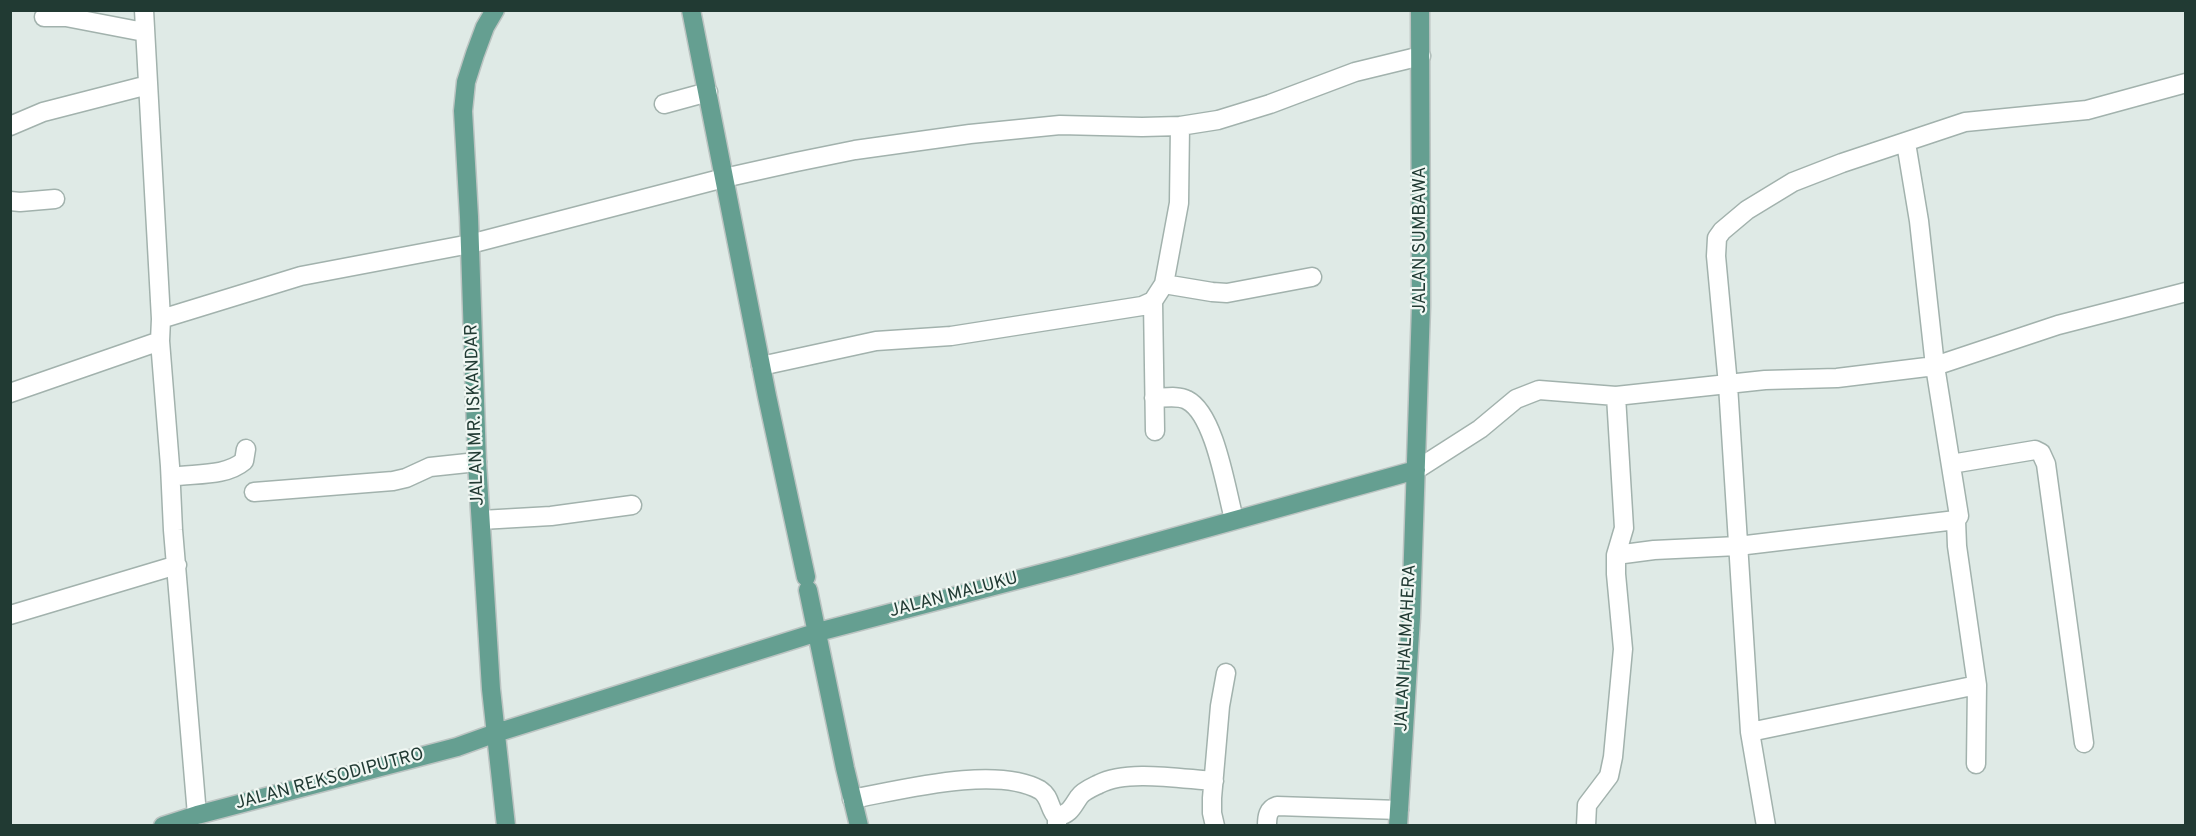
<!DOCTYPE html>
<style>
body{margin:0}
#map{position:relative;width:2196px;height:836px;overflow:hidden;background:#dfeae6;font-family:Overpass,sans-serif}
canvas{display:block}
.frame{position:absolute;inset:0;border:12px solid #213a33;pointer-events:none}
</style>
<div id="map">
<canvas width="2196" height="836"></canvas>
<div class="frame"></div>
</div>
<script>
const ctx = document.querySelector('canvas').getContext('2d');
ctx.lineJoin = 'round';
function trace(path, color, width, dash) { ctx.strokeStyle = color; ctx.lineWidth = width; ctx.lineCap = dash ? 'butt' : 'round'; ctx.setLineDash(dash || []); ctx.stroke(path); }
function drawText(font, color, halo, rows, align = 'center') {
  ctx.font = font + ' Overpass,sans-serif'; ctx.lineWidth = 4.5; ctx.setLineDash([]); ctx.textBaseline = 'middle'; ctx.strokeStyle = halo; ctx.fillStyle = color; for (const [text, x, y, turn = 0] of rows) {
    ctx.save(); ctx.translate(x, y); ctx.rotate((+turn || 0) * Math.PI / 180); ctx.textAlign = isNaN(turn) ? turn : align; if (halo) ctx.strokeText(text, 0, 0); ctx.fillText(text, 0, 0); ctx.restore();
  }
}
const minor = new Path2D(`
 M144 10 161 319
 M44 17H66L144 32
 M664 104 708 92
 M10 126 43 112 148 85
 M10 201 20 202 55 199
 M1164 284 1212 292 1227 293 1312 277
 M1153 301 1155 431
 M761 366 876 341 951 336 1142 306 1153 301 1164 284 1179 203 1180 126
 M10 393 160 341
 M1154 398C1164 398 1178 395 1187 400 1215 414 1226 490 1234 519
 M1951 464 2035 450 2041 453 2046 464 2084 743
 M1416 470 1480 429 1516 399 1539 390 1616 396 1765 380 1837 378 1935 366 2058 325 2186 292
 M171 477C195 473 225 477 244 461L246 449
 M254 492 393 481 406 478 430 467 477 462
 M481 520 551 516 632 505
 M1616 555 1654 550 1738 546 1956 520 1959 516 1935 366 1919 221 1906 143
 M10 615 177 565
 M1750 732 1977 685 1957 546 1956 520
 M1976 764 1977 685
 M852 799C901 790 996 765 1040 790 1051 797 1049 810 1057 817V826
 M197 815 173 530 170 466 160 341 161 319 301 276 470 244 724 178 796 162 855 150 970 134 1060 125 1142 127 1180 126 1218 120 1270 104 1355 72 1421 56
 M1057 817C1071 813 1072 807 1079 797 1083 791 1093 787 1099 784 1127 769 1182 779 1214 781
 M1215 826 1212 813V798L1220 706 1226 673
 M1267 826C1267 816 1268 809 1277 806L1399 810
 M1586 826 1587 805 1609 776 1613 757 1623 649 1616 574V555L1624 528 1616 396
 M1766 826 1750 732 1728 385 1716 256 1717 238 1722 231 1747 210 1793 182 1842 163 1965 122 2087 110 2186 83`);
const major = new Path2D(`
 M495 10 485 27 475 54 466 82 463 111 469 217 477 462 491 689 506 826
 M691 10 767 396 806 577
 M808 590 845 768 859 826
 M163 826 197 815 457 747 496 733 818 632 1070 566 1416 470
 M1398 826 1411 617 1421 306 1420 10`);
const streetNames = [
 ["JALAN SUMBAWA",1421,240,-90],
 ["JALAN MR. ISKANDAR",476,415,-92],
 ["JALAN MALUKU",954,596,-15],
 ["JALAN HALMAHERA",1407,648,-87],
 ["JALAN REKSODIPUTRO",330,780,-15]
];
trace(minor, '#a2b2ad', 21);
trace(major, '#bcc4c2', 21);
trace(minor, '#fff', 18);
trace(major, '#659f91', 18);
drawText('18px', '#213a33', '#f0f7f3', streetNames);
</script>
